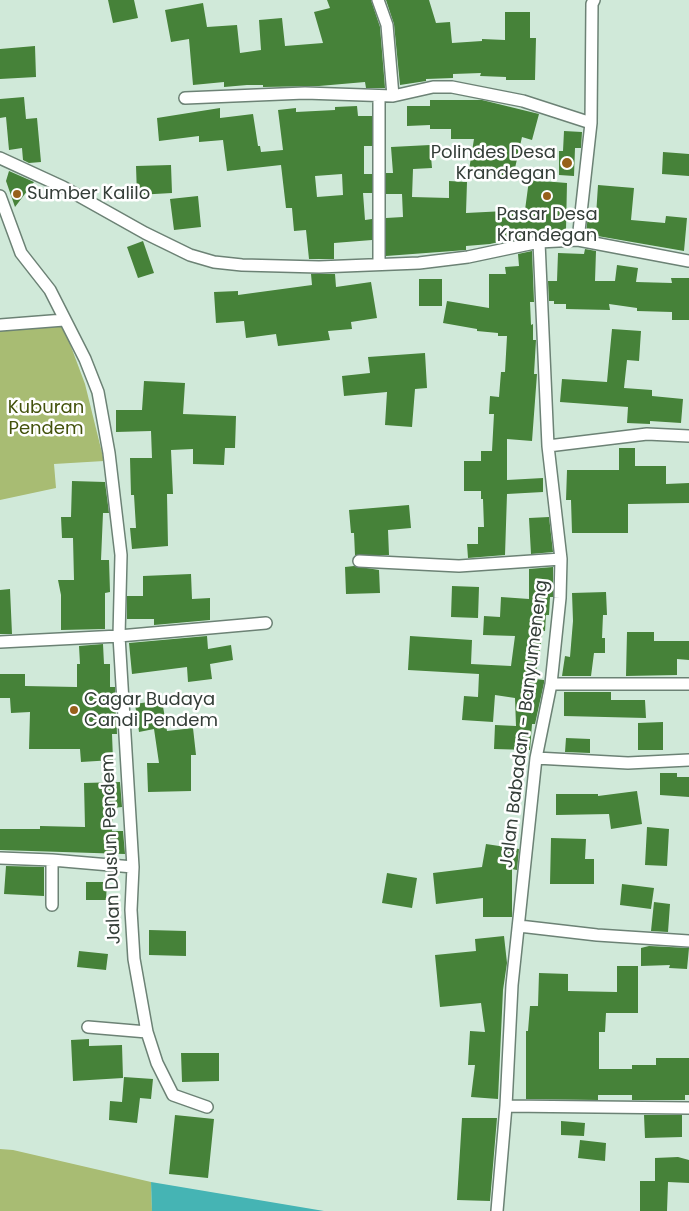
<!DOCTYPE html>
<style>
body{margin:0}
canvas{display:block;background:#d0e9d9}
</style>
<canvas width="689" height="1211"></canvas>
<script>
const ctx = document.querySelector('canvas').getContext('2d');
ctx.lineJoin = 'round';
function paint(path, color) { ctx.fillStyle = color; ctx.fill(path, 'evenodd'); }
function trace(path, color, width, dash) { ctx.strokeStyle = color; ctx.lineWidth = width; ctx.lineCap = dash ? 'butt' : 'round'; ctx.setLineDash(dash || []); ctx.stroke(path); }
function drawText(font, color, halo, rows, align = 'center') {
  ctx.font = font + ' Poppins,sans-serif'; ctx.lineWidth = 5; ctx.setLineDash([]); ctx.textBaseline = 'middle'; ctx.strokeStyle = halo; ctx.fillStyle = color; for (const [text, x, y, turn = 0] of rows) {
    ctx.save(); ctx.translate(x, y); ctx.rotate((+turn || 0) * Math.PI / 180); ctx.textAlign = isNaN(turn) ? turn : align; if (halo) ctx.strokeText(text, 0, 0); ctx.fillText(text, 0, 0); ctx.restore();
  }
}
const green = new Path2D(`
 M63 325 85 384 104 461 54 464 56 488 0 500V331Z
 M0 1149 13 1150 151 1182 152 1211H0Z`);
const water = new Path2D(`
 M151 1182 324 1211H152Z`);
const building = new Path2D(`
 M108 0H134L138 18 113 23Z
 M327 0H371L380 27 385 88H366L365 82 319 86 263 87V85H247L224 87V82L193 85 189 39 171 42 165 10 203 3 207 27 237 25 240 53 261 50 259 20 282 18 285 46 323 43 314 12 330 8Z
 M386 0H429L436 23 450 22 452 43 482 41V39L505 40V12H530V38H536L535 80H506V77L480 76 481 73 453 74V78L426 79V81L400 85 394 24Z
 M35 46 36 77 0 79V49Z
 M24 97 26 119 37 118 41 162 29 163 23 160 22 148 9 150 6 117 0 118V99Z
 M430 100H482L539 114 532 140 522 137 513 177 469 170 474 139H451V129H430V125L407 126V106H430Z
 M357 106 358 116H372V146H364V174H372V193H363L365 220 372 219V240L334 243V259H309L306 230 294 231 292 208H286L281 165 227 171 223 140 199 142V136L159 141 157 118 220 108V118L253 114 258 146H260L261 152 283 150 278 110 296 108V112L335 110V107ZM342 174 343 195 317 197 315 176Z
 M564 131 582 132 581 148H575L574 176 559 175V151H563Z
 M430 145 432 168 413 169 412 197 449 198V181L467 182 466 213 525 210 529 180 567 183 566 230 533 234 490 244 466 246V250L386 256V218L403 217 402 194H386V173H393L391 147Z
 M663 152 689 154V176L662 174Z
 M171 165 172 193 137 195 136 166Z
 M9 171 34 182 15 207 6 181Z
 M598 185 634 188 631 220 665 223 666 216 687 218 684 251 586 234 588 215 596 216Z
 M198 196 201 227 174 230 170 199Z
 M143 241 154 273 138 278 127 247Z
 M585 249 596 251 595 281H615L617 265 638 268 636 282 672 283 671 278H689V320H672V312L637 311V308L609 304 610 310 566 309V304H554V301H549L548 281H557L558 253 584 254Z
 M532 251 534 302H530L531 325 533 324V340H536L534 374H537L532 441 507 439V480L543 478V492L507 494 505 555 468 558 467 544H478V527H484L483 499H481V491H464V461H481V451H492L494 414H489L490 396 499 397 501 372H505L507 336H498V333L477 331V329L443 323 447 301 489 308V274H506L505 267 519 266 518 254Z
 M311 274H335L336 287 371 282 377 318 351 322 352 329 328 331 330 340 278 346 276 334 246 338 244 321 216 323 214 292 238 291V295L312 285Z
 M419 279H442V306H419Z
 M612 329 641 331 639 361 627 360 624 388 652 390V396L683 399 681 423 650 421V424L627 423 628 407 560 402 562 379 607 382Z
 M425 353 427 388 415 389 412 427 385 425 387 392 344 396 342 376 370 373 368 357Z
 M144 381 185 383 183 414 236 416 235 448H225L224 465 193 464V449L171 450 173 494H167L168 546 132 549 130 528H136L134 495H131L130 458H152L151 431 116 432V410H142Z
 M619 448H635V466H666V484L689 483V503L628 504V533H572L571 500H566L567 470H619Z
 M72 481 105 482 109 513H103L101 560H109L110 592 105 593V629L61 630V595L58 580H74L73 538H62L61 517H71Z
 M409 505 411 528 388 530 389 555H355L354 533H351L349 510Z
 M549 517 553 552 531 554 529 518Z
 M354 566 379 570 380 593 346 594 345 567Z
 M553 567V597H550L549 615H546L545 631H543L535 679 544 680V683L535 724H532L530 750 494 749 495 725 516 726 515 698 495 695 493 722 462 720 464 696 478 697 479 674 408 670 410 636 472 640 471 664 511 666 515 636 483 635 484 616 500 617 501 597 529 599V569Z
 M191 574 192 599 210 598V620L154 625V619H127V596H143V576Z
 M452 586 479 587 478 618 451 617Z
 M10 589 12 634H0V590Z
 M606 592 607 615H603L602 638H605V653H594L591 676H562L565 656 570 657 573 621 572 593Z
 M627 632H654V641H689V660L677 659V675L626 676Z
 M207 636 208 649 231 645 233 660 210 664 212 679 188 682 187 667 132 674 129 643Z
 M103 644 104 664H110V687H115L117 734H112L113 760 81 762 80 749H29L30 712 11 713 10 698H0V674H25V686L77 687V664H80L79 646Z
 M564 692H611V700H645L646 718 564 716Z
 M162 700 167 731 193 728 196 755H191V791L148 792 147 763H159L154 729 139 732 135 704Z
 M663 722V750H638V723Z
 M566 738 590 739V753L565 752Z
 M660 773H677V777H689V797L660 795Z
 M120 782 122 807 113 808 112 831H123L125 854 0 850V829H40V826L85 827 84 783Z
 M637 791 642 824 611 829 609 814 556 815V794H598V796Z
 M647 827 669 829 667 866 645 865Z
 M551 838 586 839 585 859H594V884H550Z
 M486 844 519 849 517 870 512 869V917H483V898L436 904 433 873 482 867Z
 M6 866 44 867V896L4 894Z
 M387 873 417 878 412 908 382 903Z
 M86 882H107L106 900H86Z
 M622 884 654 888 651 909 620 905Z
 M654 902 670 904 668 932 651 931Z
 M149 930 186 931V956L149 955Z
 M504 936 507 963 503 990 498 1099 471 1097 475 1065H468L470 1031 485 1032 481 1003 440 1007 435 955 476 951 475 939Z
 M649 946 689 948 687 969 669 968 670 965 641 966V948Z
 M79 951 108 954 106 970 77 967Z
 M617 966H638V1013H606L605 1032H599V1069H632V1065H656V1058H689V1095H685V1100H632V1095H598V1100L526 1099V1031H528L530 1006H538L539 973 568 974V991L617 992Z
 M89 1039V1046L122 1045 123 1078 73 1081 71 1040Z
 M181 1053H219V1081L182 1082Z
 M124 1077 153 1079 151 1099 140 1098 137 1123 109 1120 110 1101 122 1102Z
 M175 1115 214 1119 208 1178 169 1174Z
 M644 1115H682V1137L645 1138Z
 M462 1118H497L490 1201 457 1200Z
 M561 1121 585 1123 584 1136 561 1135Z
 M580 1140 606 1143 605 1161 578 1158Z
 M678 1157 689 1160V1183L668 1182 667 1211H640V1181H655V1158Z`);
const minor = new Path2D(`
 M378 0 387 25 393 96
 M185 98 305 93 393 96 433 87H452L523 101 591 123
 M0 158 63 187 145 233 190 255 214 262 242 265 319 267 419 263 468 257 539 242 578 240 689 261
 M0 196 21 253 50 290 85 359 98 392 109 453 121 555 119 636 133 867 131 910 134 959 147 1032 157 1063 173 1095 207 1107
 M578 240 591 123 592 4 594 0
 M379 264V96
 M0 325 64 320
 M548 446 647 434 689 436
 M359 561 459 566 561 559
 M0 642 119 636 266 623
 M551 684H689
 M536 758 628 763 689 760
 M0 858 52 860
 M52 905V860L133 867
 M519 926 597 935 689 941
 M88 1027 147 1032
 M506 1106 689 1108
 M497 1211 506 1106 512 985 536 758 551 684 560 598 561 559 548 446 539 242`);
const markers = [
 [567,163,6,"#97601a"],
 [17,194,5,"#97601a"],
 [547,196,5,"#97601a"],
 [74,710,5,"#97601a"]
];
const poiNames = [
 ["Polindes Desa",556,153,"right"],
 ["Krandegan",556,174,"right"],
 ["Sumber Kalilo",27,194],
 ["Pasar Desa",547,215,"center"],
 ["Krandegan",547,236,"center"],
 ["Cagar Budaya",84,700],
 ["Candi Pendem",84,721]
];
const parkNames = [
 ["Kuburan",46,408],
 ["Pendem",46,429]
];
const streetNames = [
 ["Jalan Babadan - Banyumeneng",525,724,-83],
 ["Jalan Dusun Pendem",112,849,-92]
];
paint(green, '#a8bc73');
paint(water, '#45b4b4');
paint(building, '#468239');
trace(minor, '#6c8275', 14);
trace(minor, '#fff', 11);
for (const [x, y, r, color] of markers) { const dot = new Path2D(); dot.arc(x, y, r, 0, 2 * Math.PI); ctx.fillStyle = color; ctx.fill(dot); trace(dot, '#fff', 2); }
drawText('18px', '#343e38', '#fff', poiNames, 'left');
drawText('18px', '#43520c', '#fff', parkNames);
drawText('18px', '#343e38', '#fff', streetNames);
</script>
